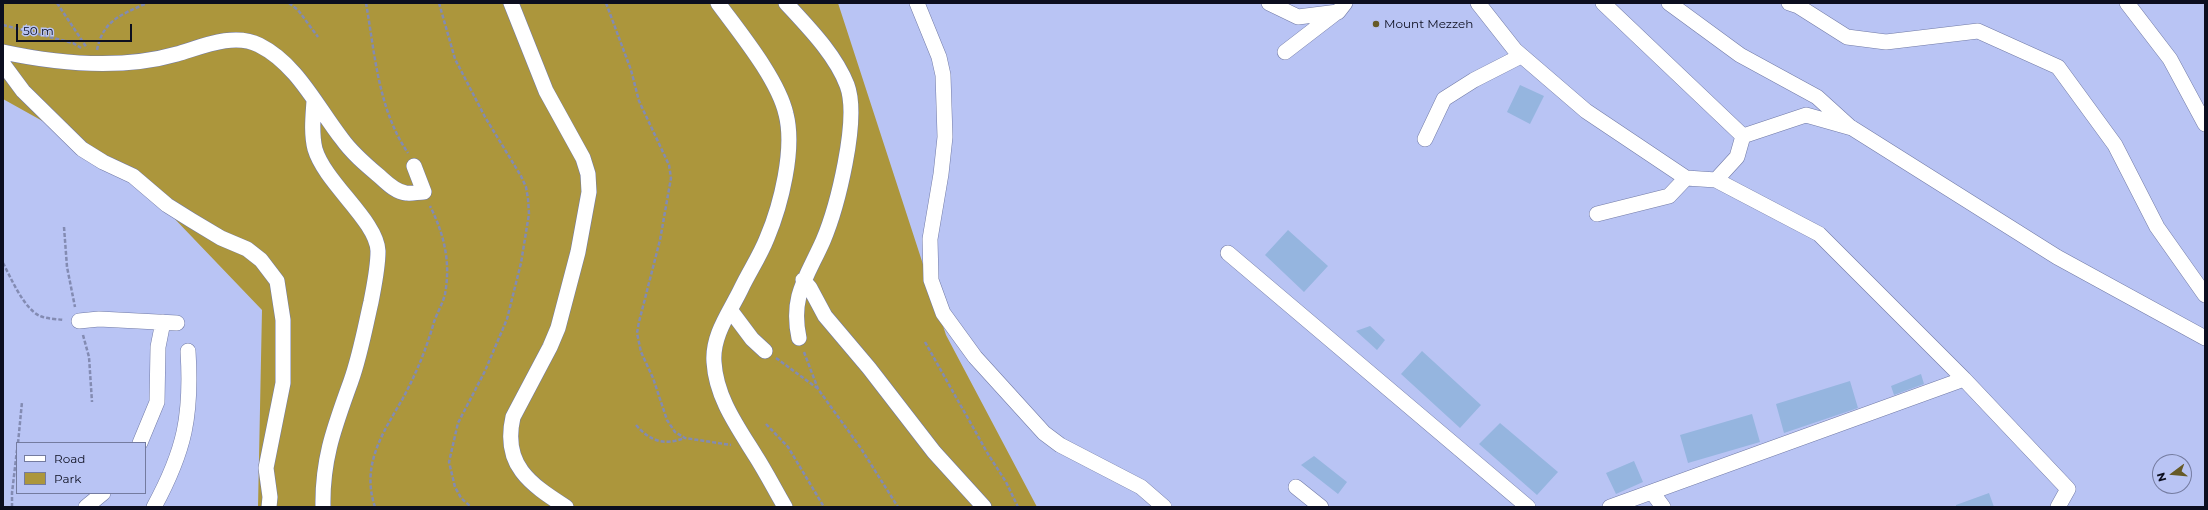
<!DOCTYPE html>
<style>
body{margin:0}
#map{position:relative;width:2208px;height:510px;overflow:hidden;background:#b9c4f4;font-family:Montserrat,sans-serif}
canvas{display:block}
.frame{position:absolute;inset:0;border:4px solid #0c0e1f;pointer-events:none}
.legend{position:absolute;left:16px;top:442px;width:130px;height:52px;box-sizing:border-box;background:#b9c4f4;border:1px solid #747b9f;margin:0;padding:5px 7px;list-style:none;font-size:12px;color:#0c0e1f}
.legend li{display:flex;align-items:center;gap:8px;height:20px}
.legend b{width:20px;border:1px solid #747b9f}
.north{position:absolute;left:2152px;top:454px;width:40px;height:40px;box-sizing:border-box;background:#b9c4f4;border:1px solid #747b9f;border-radius:50%;rotate:254deg;font-size:11px;font-weight:700;line-height:16px;text-align:center;color:#0c0e1f}
.north::after{content:'';display:block;margin:auto;width:14px;height:18px;background:#665a27;clip-path:polygon(50% 0,100% 100%,50% 72%,0 100%)}
.scale{position:absolute;left:16px;top:24px;width:116px;height:18px;box-sizing:border-box;border:2px solid #0c0e1f;border-top:0;padding-left:5px;font-size:12px;line-height:14px;white-space:nowrap;color:#0c0e1f;-webkit-text-stroke:3px #b9c4f4;paint-order:stroke}
</style>
<div id="map">
<canvas width="2208" height="510"></canvas>
<div class="frame"></div>
<ul class="legend">
<li><b style="height:5px;background:#fff"></b>Road</li>
<li><b style="height:11px;background:#ac963c"></b>Park</li>
</ul>
<div class="north">N</div>
<div class="scale">50 m</div>
</div>
<script>
const ctx = document.querySelector('canvas').getContext('2d');
ctx.lineJoin = 'round';
function paint(path, color) { ctx.fillStyle = color; ctx.fill(path, 'evenodd'); }
function trace(path, color, width, dash) { ctx.strokeStyle = color; ctx.lineWidth = width; ctx.lineCap = dash ? 'butt' : 'round'; ctx.setLineDash(dash || []); ctx.stroke(path); }
function drawText(font, color, halo, rows, align = 'center') {
  ctx.font = font + ' Montserrat,sans-serif'; ctx.lineWidth = 3.5; ctx.setLineDash([]); ctx.textBaseline = 'middle'; ctx.strokeStyle = halo; ctx.fillStyle = color; for (const [text, x, y, turn = 0] of rows) {
    ctx.save(); ctx.translate(x, y); ctx.rotate((+turn || 0) * Math.PI / 180); ctx.textAlign = isNaN(turn) ? turn : align; if (halo) ctx.strokeText(text, 0, 0); ctx.fillText(text, 0, 0); ctx.restore();
  }
}
const green = new Path2D(`
 M3 3H838L946 335 1037 507H258L262 310 125 167 3 99Z`);
const building = new Path2D(`
 M1520 85 1544 96 1530 124 1507 112Z
 M1288 230 1328 266 1304 292 1265 255Z
 M1370 326 1385 340 1377 350 1356 331Z
 M1422 351 1481 405 1460 428 1401 374Z
 M1921 374 1924 384 1894 395 1891 386Z
 M1850 381 1858 408 1784 433 1776 404Z
 M1752 414 1760 442 1688 463 1680 435Z
 M1500 423 1558 472 1537 495 1479 444Z
 M1314 456 1347 482 1338 494 1301 465Z
 M1634 461 1643 482 1616 494 1606 473Z
 M1989 493 1994 507H1956V505Z`);
const path = new Path2D(`
 M57 3 87 48
 M289 3 298 10 318 37
 M366 3C375 54 378 109 408 153
 M439 3 455 59 485 117 521 176 526 187 528 199 529 214 521 263 507 319 485 371 458 423 449 462 455 487 461 498 471 507
 M606 3 631 70 639 101 669 165 671 178 660 240 639 322 637 333 641 352 653 378 667 420 675 432 685 438 731 445
 M3 25 73 43 81 48
 M97 50C103 20 121 15 147 3
 M64 227 67 267 75 307
 M3 263C11 278 24 309 40 316 47 319 57 319 64 320
 M83 335 89 357 92 402
 M925 342 988 454 1006 482 1018 507
 M804 352 818 389 860 447 898 507
 M776 358 817 388
 M766 424 788 447 824 507
 M636 425C650 441 664 446 684 438
 M18 443 22 402
 M12 507V493L17 450
 M375 507C361 466 382 434 402 400 416 374 426 350 434 322 437 313 443 303 445 294 451 262 444 234 430 206`);
const minor = new Path2D(`
 M511 3 546 91 583 158 588 174 589 192 578 252 558 328 550 347 513 417C502 465 530 484 566 507
 M718 3C740 33 778 79 786 114 795 149 781 205 767 238 760 256 749 272 741 289 730 312 712 335 714 362 716 397 737 426 755 455 766 472 775 490 785 507
 M786 3C808 27 835 54 847 85 860 119 837 208 823 241 807 277 790 296 799 338
 M917 3 939 57 943 75 945 137 941 174 930 239 931 280 943 313 975 357 1044 433 1060 445 1141 487 1164 507
 M1269 3 1298 17 1338 12 1345 3
 M1478 3 1515 50 1586 111 1686 178 1716 180 1737 157 1743 136 1603 3
 M1669 3 1740 55 1817 97 1849 126
 M1789 3 1798 6 1847 37 1886 42 1978 31 2058 67 2115 145 2157 227 2205 295
 M2127 3 2170 59 2205 124
 M3 52C59 64 121 70 177 54 201 47 234 32 259 45 297 64 317 107 342 139 352 153 365 164 378 175 386 182 395 192 406 193 411 194 418 192 424 192L414 166
 M1285 52 1337 12
 M3 64 23 91 82 149 103 162 133 176 167 205 191 220 221 238 247 249 261 260 277 281 283 320V383L266 468 270 497 269 507
 M314 101C313 116 311 133 315 149 325 183 377 221 378 251 378 268 374 286 371 302 365 328 360 356 351 381 335 426 322 458 323 507
 M1743 136 1806 115 1852 128 2057 257 2205 338
 M1425 139 1444 99 1474 80 1521 56
 M1597 214 1669 196 1686 178
 M1228 253 1528 507
 M803 280 810 288 825 316 869 368 934 452 984 507
 M731 311 752 339 765 351
 M79 321 99 319 177 323
 M1964 379 2068 489 2058 507
 M140 443 157 402 158 347 163 322
 M1296 487 1321 507
 M1652 492 1663 507
 M86 507 103 493
 M154 507C185 450 192 415 188 351
 M1610 507 1964 379 1819 234 1716 180`);
const markers = [
 [1376,24,4,"#665a27"]
];
const poiNames = [
 ["Mount Mezzeh",1384,24]
];
paint(green, '#ac963c');
paint(building, '#95b5df');
trace(minor, '#717aa6', 16);
trace(path, '#838bb2', 2.5, [4, 2]);
trace(minor, '#fff', 15);
for (const [x, y, r, color] of markers) { const dot = new Path2D(); dot.arc(x, y, r, 0, 2 * Math.PI); ctx.fillStyle = color; ctx.fill(dot); trace(dot, '#b9c4f4', 1.5); }
drawText('12px', '#0c0e1f', '#b9c4f4', poiNames, 'left');
</script>
